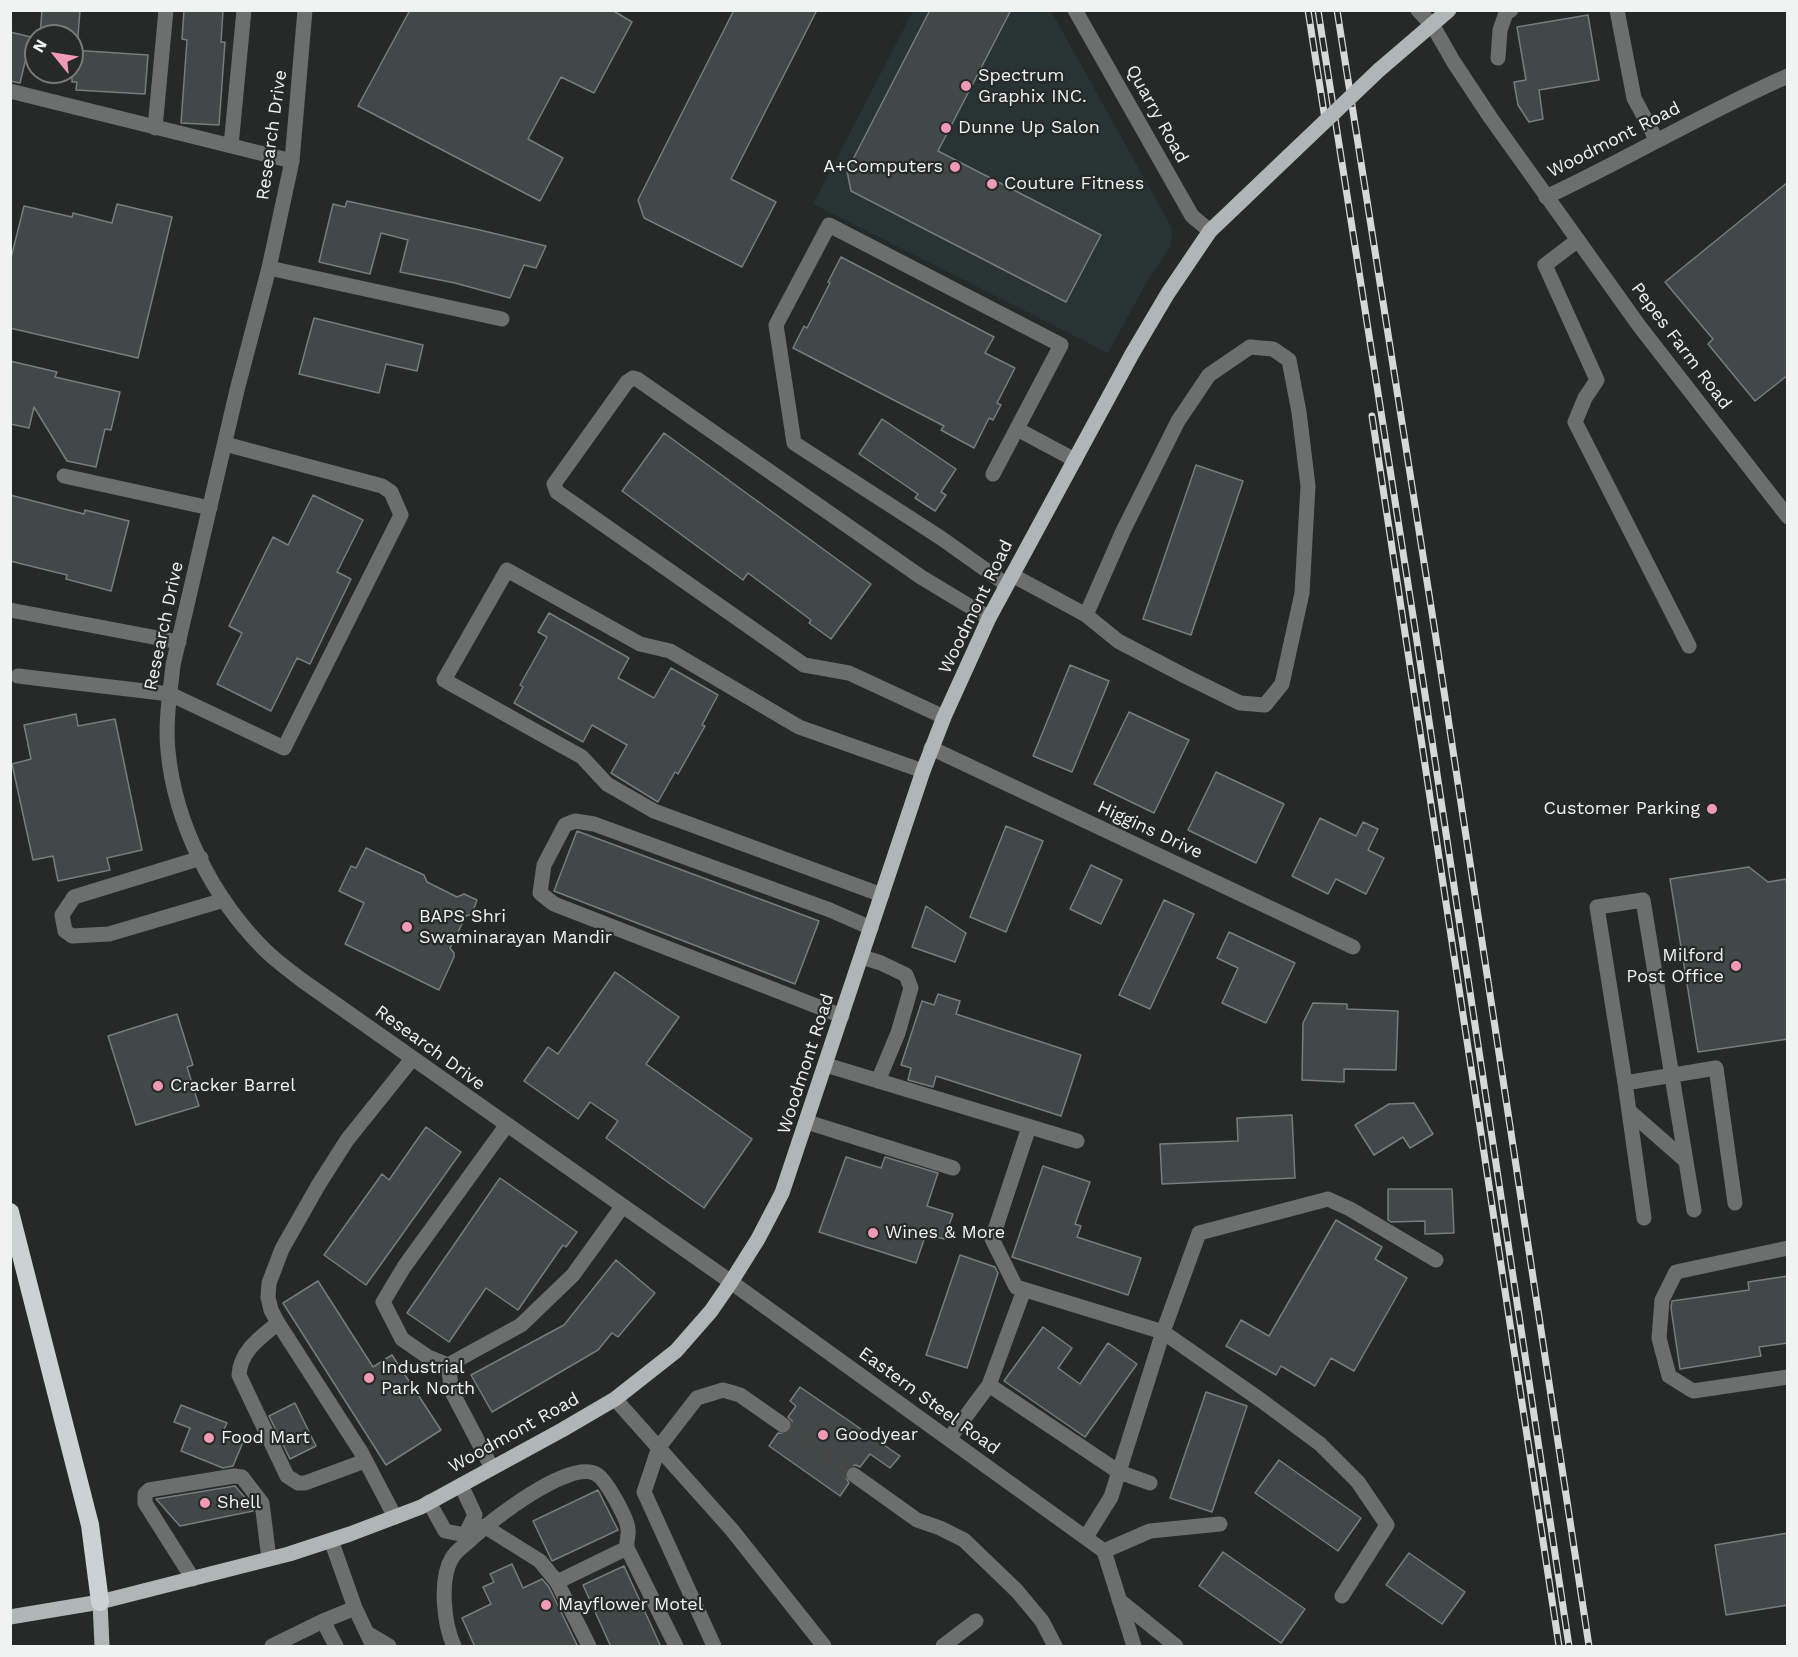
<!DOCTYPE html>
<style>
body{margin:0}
#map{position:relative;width:1798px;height:1657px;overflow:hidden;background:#252a29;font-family:"Work Sans",sans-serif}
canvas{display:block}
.frame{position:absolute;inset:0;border:12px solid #eff3f2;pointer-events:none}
.north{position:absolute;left:24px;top:24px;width:60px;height:60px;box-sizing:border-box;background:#252a29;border:2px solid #767a79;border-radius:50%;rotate:300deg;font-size:16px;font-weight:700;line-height:24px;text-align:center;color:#eff3f2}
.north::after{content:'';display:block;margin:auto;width:21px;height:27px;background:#f19ab4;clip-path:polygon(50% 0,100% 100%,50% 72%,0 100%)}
</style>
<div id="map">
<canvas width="1798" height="1657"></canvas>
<div class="frame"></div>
<div class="north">N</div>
</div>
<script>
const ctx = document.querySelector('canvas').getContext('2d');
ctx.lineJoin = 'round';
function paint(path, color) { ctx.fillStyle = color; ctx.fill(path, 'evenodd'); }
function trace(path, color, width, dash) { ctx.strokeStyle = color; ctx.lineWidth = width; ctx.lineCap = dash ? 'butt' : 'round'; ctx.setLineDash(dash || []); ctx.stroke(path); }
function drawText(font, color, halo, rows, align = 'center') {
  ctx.font = font + ' "Work Sans",sans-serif'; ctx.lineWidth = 4.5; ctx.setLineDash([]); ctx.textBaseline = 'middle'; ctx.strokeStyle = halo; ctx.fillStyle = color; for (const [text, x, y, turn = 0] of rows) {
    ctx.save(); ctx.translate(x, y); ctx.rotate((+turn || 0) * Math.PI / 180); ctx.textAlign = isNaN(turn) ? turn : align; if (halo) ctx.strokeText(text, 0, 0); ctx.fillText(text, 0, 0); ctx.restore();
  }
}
const built = new Path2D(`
 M913 11H1051L1172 228 1171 246 1149 278 1108 353 813 204Z`);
const building = new Path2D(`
 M42 10H80L78 36H40Z
 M184 10H223L221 42H225L219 125 181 123 187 40 182 39Z
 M410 10H612L632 22 594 93 561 77 528 139 563 158 540 201 358 106Z
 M734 10H817L731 179 776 202 742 267 644 218 638 200Z
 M930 10H1011L938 151 1101 235 1066 302 851 191 847 171Z
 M1588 15 1599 80 1539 90 1543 119 1529 122 1518 105 1514 82 1526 80 1517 27Z
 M10 32 31 37 20 83 10 81Z
 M72 50 148 55 145 94 76 90 77 82H72Z
 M1788 182V375L1755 401 1708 344 1713 339 1665 282Z
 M347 201 480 230 546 246 536 268 524 265 510 298 455 283 400 272 408 240 381 233 370 274 319 262 333 204 345 207Z
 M117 204 172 217 138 358 10 328V262L24 206 72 217 73 213 112 223Z
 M841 257 994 337 985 353 1015 368 997 403 1001 405 993 420 989 418 974 448 941 430 944 426 793 348 804 326 807 328 830 283 828 282Z
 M314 318 423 345 417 371 386 364 379 393 299 374Z
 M10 361 57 372 55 377 120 392 111 430 105 429 96 467 67 461 34 407 29 428 10 424Z
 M882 419 956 469 941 492 946 495 935 511 915 498 918 494 859 454Z
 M664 433 871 584 831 639 809 623 811 620 748 573 743 580 622 491Z
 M1196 465 1243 481 1191 635 1143 619Z
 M10 495 84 514 85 510 129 521 111 591 66 579 67 575 10 561Z
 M313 495 363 520 337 572 351 579 310 664 297 658 271 711 217 684 242 633 229 626 273 537 288 545Z
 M549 613 629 658 618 678 654 698 671 668 718 695 702 725 705 726 678 774 675 772 658 802 611 773 627 745 592 725 583 742 514 703 523 687 520 685 547 637 538 632Z
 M1070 665 1109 681 1072 772 1033 756Z
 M1129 712 1189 740 1154 813 1094 784Z
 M76 714 78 726 115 719 142 850 107 858 110 870 58 881 53 856 33 860 12 764 31 759 24 725Z
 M1216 772 1284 804 1256 863 1188 830Z
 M1320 818 1356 836 1363 822 1378 829 1368 850 1384 858 1366 894 1336 879 1328 894 1292 876Z
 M1006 826 1043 841 1006 932 970 917Z
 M577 831 819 921 795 984 554 891Z
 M366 848 424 875 427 882 457 897 464 894 477 900 472 914 466 916 450 948 454 953V957L439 990 345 944 364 903 339 891 351 866 356 868Z
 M1091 865 1122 880 1101 924 1070 909Z
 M1749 867 1768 882 1786 879 1788 893V1039L1698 1052 1670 879Z
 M1164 900 1194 914 1150 1009 1119 995Z
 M926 906 966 933 955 962 912 947Z
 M1229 932 1295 963 1266 1023 1222 1003 1238 968 1217 958Z
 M615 972 679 1017 646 1064 752 1139 704 1208 606 1138 618 1121 590 1102 578 1119 524 1081 548 1047 558 1054Z
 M938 994 960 1001 956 1014 1081 1055 1061 1116 936 1076 933 1087 908 1080 911 1068 901 1065 922 1001 934 1005Z
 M1313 1003 1347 1004V1009L1398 1011 1396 1070 1344 1069V1082L1302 1080 1303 1023Z
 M177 1014 193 1065 187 1067 199 1106 136 1125 108 1036Z
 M1414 1103 1433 1134 1410 1148 1403 1137 1374 1155 1355 1125 1389 1104Z
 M1292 1115 1295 1178 1162 1184 1160 1144 1238 1141 1237 1118Z
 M426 1127 461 1152 366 1285 324 1255 382 1174 389 1180Z
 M846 1157 881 1168 885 1157 938 1173 927 1206 953 1214 944 1239 926 1234 916 1263 819 1232Z
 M1043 1166 1090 1182 1075 1224 1081 1226 1077 1237 1141 1258 1128 1295 1012 1257Z
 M500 1178 577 1232 566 1247 563 1245 518 1310 486 1288 449 1342 407 1313Z
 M1388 1189H1452L1454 1233 1425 1234V1221L1391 1222 1388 1220Z
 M1336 1220 1382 1247 1375 1259 1407 1278 1354 1371 1331 1358 1315 1386 1281 1366 1276 1375 1226 1346 1241 1320 1269 1336Z
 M960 1255 995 1267 998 1273 967 1368 926 1355Z
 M616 1260 655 1293 618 1337 612 1333 598 1350 492 1412 471 1375 564 1325Z
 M1788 1276V1343L1759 1347 1761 1356 1680 1369 1671 1308 1672 1301 1749 1290 1748 1282Z
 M318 1281 373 1367 392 1355 441 1430 386 1465 283 1303Z
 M1043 1327 1072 1348 1058 1368 1080 1384 1108 1343 1137 1364 1085 1437 1004 1381Z
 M800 1387 900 1456 890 1468 870 1454 860 1467 856 1465 849 1466 844 1475 849 1483 840 1496 769 1446 778 1433 787 1434 791 1430 792 1421 788 1417 796 1406 790 1401Z
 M1206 1392 1247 1406 1212 1512 1170 1498Z
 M295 1403 316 1446 290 1459 269 1416Z
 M181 1405 227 1423 222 1434 243 1442 233 1466 223 1468 181 1451 190 1428 174 1422Z
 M1279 1460 1361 1518 1338 1551 1255 1493Z
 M235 1486 253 1507V1511L180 1526 156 1499Z
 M598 1490 618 1530 552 1561 533 1521Z
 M1788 1533V1605L1726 1615 1715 1545Z
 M1223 1552 1305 1609 1281 1643 1199 1586Z
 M1409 1553 1465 1592 1442 1624 1386 1585Z
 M512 1564 523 1588 542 1579 549 1587 578 1647H475L462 1618 491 1604 483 1587 494 1582 490 1574Z
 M624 1566 661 1647H611L583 1585Z`);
const minorTunnel = new Path2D(`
 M783 1425 854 1475`);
const minor = new Path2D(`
 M305 10 292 161 269 268 237 390 173 665C170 694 165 722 168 751 175 824 213 898 264 949 276 961 290 971 303 981L731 1282 1104 1551
 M1075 10 1192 216 1210 231
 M1418 10 1433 26 1453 61 1490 117 1640 327 1788 517
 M1617 10 1634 98 1656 139
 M1498 58 1500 30 1506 13 1511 10
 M10 91 292 161
 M155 128 166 10
 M231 146 244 10
 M1546 197C1628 159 1705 112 1788 76
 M1578 240 1545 265 1597 380 1585 398 1575 422 1689 646
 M269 268 502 319
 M1017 429 1075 460
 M993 474 1061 345 829 225 776 325 794 443 941 538 1007 585
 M64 476 210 508
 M1012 575 1086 615 1118 641 1185 676 1240 703 1265 705 1282 684 1302 593 1308 486 1299 412 1289 360 1273 349 1250 347 1209 375 1178 421 1123 531 1086 615
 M10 610 179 642
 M18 676 170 694 284 748 401 515 391 492 382 486 225 444
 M944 717 849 673 804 665 557 492 554 484 627 382 633 378 637 379 921 577 989 618
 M931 748 1353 947
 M201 858 74 897 62 915 65 931 72 936 109 934 224 900
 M882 895 654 811 607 784 582 757 444 680 507 570 640 644 670 651 799 727 923 771
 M862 957 881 963 906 975 911 988 898 1033 878 1081
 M842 1016 554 904 540 893 544 865 565 825 575 821 594 824 830 910 871 928
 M826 1065 1077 1141
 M1625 1083 1597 907 1643 900 1694 1210
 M1629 1111 1686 1161
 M807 1122 953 1168
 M1029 1127 992 1239 1016 1287 1163 1332 1262 1401 1320 1444 1358 1482 1387 1525 1342 1596
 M1644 1218 1625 1083 1716 1068 1735 1203
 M1788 1248 1676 1272 1662 1300 1659 1338 1669 1376 1693 1391 1788 1377
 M278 1323C261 1337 240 1351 239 1375L287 1476 298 1483H305L365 1461
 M448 1365 428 1357 402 1339 383 1302 404 1267 506 1126
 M989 1385 1119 1472 1150 1483
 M615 1399 732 1530 824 1646
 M949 1439 989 1385 1024 1290
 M492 1468 452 1392 448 1365 521 1325 573 1275 622 1207
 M854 1475 917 1520 940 1528 964 1540 1017 1591 1042 1621 1055 1646
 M461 1485 475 1515 465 1535
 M429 1502 445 1531 465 1535 469 1541C490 1521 569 1459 596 1474 606 1479 627 1518 628 1529 629 1536 626 1541 627 1548L676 1646
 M395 1517 361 1452 278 1323 271 1310 268 1297 269 1283 282 1249 319 1184 347 1140 412 1059
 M484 1526 540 1561 557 1582 627 1548
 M1086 1537 1111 1497 1163 1332 1199 1233 1328 1199 1350 1209 1436 1260
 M1104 1551 1150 1531 1220 1524
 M1104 1551 1134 1646
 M193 1579 145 1503V1494L149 1490 234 1476 242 1477 262 1503 269 1559
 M557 1582 589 1646
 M1119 1600 1176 1646
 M355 1608 373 1646
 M323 1621 336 1646
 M367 1633 389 1646
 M272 1646 323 1621 355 1608 331 1540
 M454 1646C444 1625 439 1579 452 1558 456 1551 464 1546 469 1541
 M714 1646 644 1492 659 1447 697 1398 723 1390 740 1395 783 1425
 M943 1646 976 1621`);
const major = new Path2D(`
 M1379 70 1449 10
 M100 1602 102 1646
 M10 1617 100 1602 289 1554 350 1534 421 1507 562 1430 615 1399 676 1351 711 1311 731 1282 758 1239 782 1193 923 771 944 717 989 618 1132 354 1168 293 1210 231 1296 149`);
const highway = new Path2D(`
 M10 1212 90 1525 100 1602`);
const rail = new Path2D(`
 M1308 10 1325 119
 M1318 10 1416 635 1569 1646
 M1337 10 1435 632 1589 1646
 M1372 416 1559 1646`);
const majorBridge = new Path2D(`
 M1296 149 1379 70`);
const markers = [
 [966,86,6,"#f19ab4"],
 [946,128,6,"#f19ab4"],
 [955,167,6,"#f19ab4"],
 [992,184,6,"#f19ab4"],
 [1712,809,6,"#f19ab4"],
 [407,927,6,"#f19ab4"],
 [1736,966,6,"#f19ab4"],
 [158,1086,6,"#f19ab4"],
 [873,1233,6,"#f19ab4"],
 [369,1378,6,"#f19ab4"],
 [823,1435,6,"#f19ab4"],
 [209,1438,6,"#f19ab4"],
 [205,1503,6,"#f19ab4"],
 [546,1605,6,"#f19ab4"]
];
const poiNames = [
 ["Spectrum",978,76],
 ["Graphix INC.",978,97],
 ["Dunne Up Salon",958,128],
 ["A+Computers",943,167,"right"],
 ["Couture Fitness",1004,184],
 ["Customer Parking",1700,809,"right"],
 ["BAPS Shri",419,917],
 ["Swaminarayan Mandir",419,938],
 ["Milford",1724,956,"right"],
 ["Post Office",1724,977,"right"],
 ["Cracker Barrel",170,1086],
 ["Wines & More",885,1233],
 ["Industrial",381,1368],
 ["Park North",381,1389],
 ["Goodyear",835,1435],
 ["Food Mart",221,1438],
 ["Shell",217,1503],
 ["Mayflower Motel",558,1605]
];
const streetNames = [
 ["Quarry Road",1157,114,61],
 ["Research Drive",272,135,-82],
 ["Woodmont Road",1614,140,-27],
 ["Pepes Farm Road",1681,346,53],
 ["Woodmont Road",976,607,-64],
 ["Research Drive",164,626,-78],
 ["Higgins Drive",1150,830,25],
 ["Research Drive",430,1048,36],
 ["Woodmont Road",806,1064,-72],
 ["Eastern Steel Road",929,1401,36],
 ["Woodmont Road",514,1433,-29]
];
paint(built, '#273433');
paint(building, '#424747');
trace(building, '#777d7d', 1.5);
trace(minorTunnel, '#434847', 15, [15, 8]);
trace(minor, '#6d6f6f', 15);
trace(major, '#b0b6b5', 15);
trace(highway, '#cbd2d1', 18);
trace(rail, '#d5dad9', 7);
trace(rail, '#252a29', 4.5, [14]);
trace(majorBridge, '#b0b6b5', 15);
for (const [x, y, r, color] of markers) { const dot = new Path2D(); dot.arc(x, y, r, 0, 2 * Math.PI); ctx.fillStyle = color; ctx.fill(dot); trace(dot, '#252a29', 2); }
drawText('18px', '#eff3f2', '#252a29', poiNames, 'left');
drawText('18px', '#eff3f2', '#252a29', streetNames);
</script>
